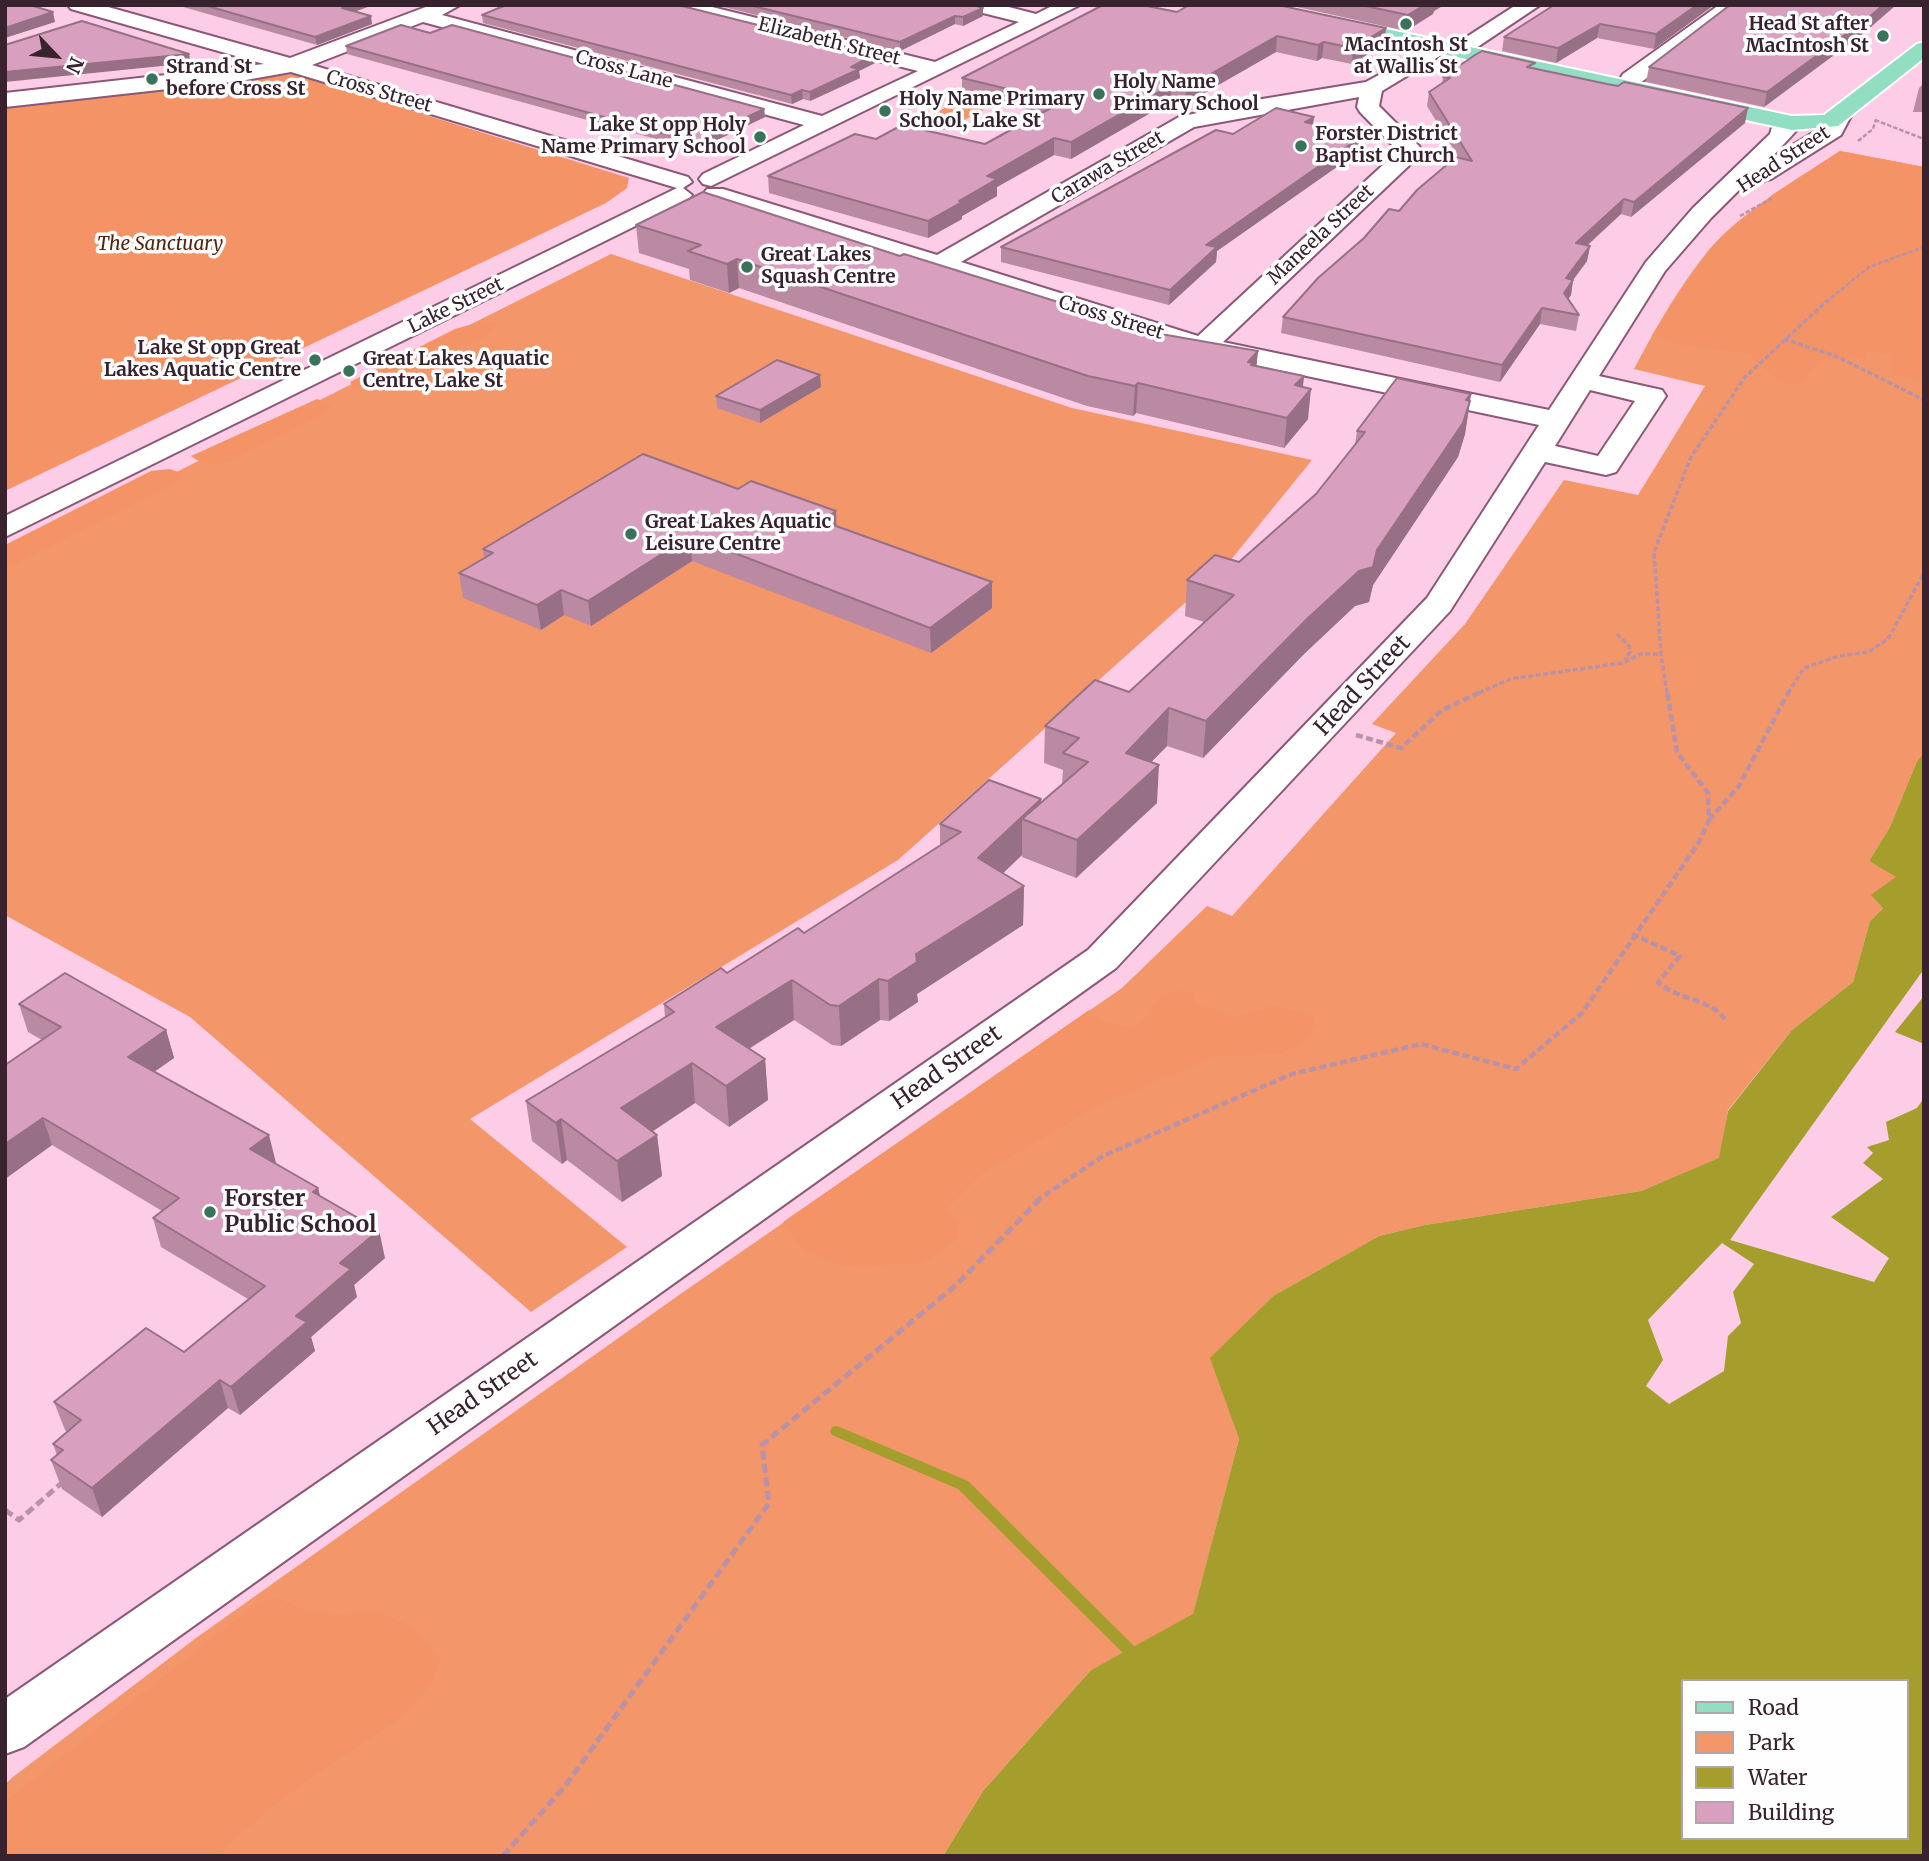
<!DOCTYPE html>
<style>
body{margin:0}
#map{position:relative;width:1929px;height:1861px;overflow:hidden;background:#fdcde7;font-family:Merriweather,serif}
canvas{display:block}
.frame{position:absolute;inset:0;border:7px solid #38222e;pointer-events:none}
.legend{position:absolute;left:1681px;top:1679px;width:228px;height:161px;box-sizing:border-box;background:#fefefe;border:2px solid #afa6ab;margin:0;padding:9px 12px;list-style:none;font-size:21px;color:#38222e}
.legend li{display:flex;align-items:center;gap:14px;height:35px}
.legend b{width:35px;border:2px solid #afa6ab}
.north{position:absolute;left:21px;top:21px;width:70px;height:70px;-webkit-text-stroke:5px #fefefe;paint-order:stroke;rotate:116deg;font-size:19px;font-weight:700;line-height:28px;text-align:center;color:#38222e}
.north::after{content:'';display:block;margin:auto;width:24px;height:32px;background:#38222e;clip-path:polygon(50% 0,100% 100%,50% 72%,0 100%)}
</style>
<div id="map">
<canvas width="1929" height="1861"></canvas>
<div class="frame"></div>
<ul class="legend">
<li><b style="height:9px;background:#92dec2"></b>Road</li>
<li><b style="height:19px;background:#f3966a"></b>Park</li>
<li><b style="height:19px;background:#a59e2d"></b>Water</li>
<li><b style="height:19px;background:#d8a0be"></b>Building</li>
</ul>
<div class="north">N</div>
</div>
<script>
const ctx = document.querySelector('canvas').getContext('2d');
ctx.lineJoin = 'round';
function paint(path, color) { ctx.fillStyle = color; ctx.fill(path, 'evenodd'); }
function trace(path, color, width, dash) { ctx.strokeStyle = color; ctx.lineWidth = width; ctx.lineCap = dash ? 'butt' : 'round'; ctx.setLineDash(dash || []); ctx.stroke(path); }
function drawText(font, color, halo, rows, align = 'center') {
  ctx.font = font + ' Merriweather,serif'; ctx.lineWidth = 7; ctx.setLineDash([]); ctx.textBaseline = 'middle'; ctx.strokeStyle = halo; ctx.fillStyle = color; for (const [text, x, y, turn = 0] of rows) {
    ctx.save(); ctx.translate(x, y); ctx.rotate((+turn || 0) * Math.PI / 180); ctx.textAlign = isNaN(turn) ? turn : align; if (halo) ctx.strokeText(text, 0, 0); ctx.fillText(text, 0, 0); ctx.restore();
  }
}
const green = new Path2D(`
 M956 102 984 110 944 130 916 123Z
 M1840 151 1924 167V753L1917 761 1890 827 1869 861 1897 877 1883 908 1870 921 1853 982 1792 1030 1728 1110 1720 1158 1641 1191 1425 1225 1379 1236 1273 1296 1211 1358 1239 1439 1193 1615 1091 1670 983 1791 943 1856H5V1784L13 1777 196 1638 679 1295 1122 988 1207 906 1232 916 1396 733 1372 724 1465 624 1564 480 1638 495 1705 386 1634 369C1655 329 1679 287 1708 251 1739 213 1799 178 1840 151Z
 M611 254 1072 408 1312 460 1225 567 898 860 470 1119 627 1247 531 1312 190 1017 5 915V558Z`);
const forest = new Path2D(`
 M293 74 629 178 627 188 606 203 5 491V106Z
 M1840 151 1924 167V381L1891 374 1892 354 1867 351 1864 358C1838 360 1817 352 1805 381L1795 385 1779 382 1750 354 1670 343 1652 335 1709 250 1772 195Z
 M483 321 496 324 485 337 368 390 355 389 350 382 455 329Z
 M317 399 331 405 323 415 231 461C216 465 204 466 191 456Z
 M170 469 181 473 175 483 5 569V545L151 471Z
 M1177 991 1193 993 1197 1003 1236 1017 1273 1006 1312 1014 1316 1026 1306 1040 1279 1054 1218 1056 1094 1108 984 1172 946 1210 959 1221 958 1238 942 1252 917 1265 898 1263 868 1267 841 1265 805 1252 783 1222 1089 1010 1103 1021 1135 1029 1147 1017 1156 1000Z
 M275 1597 306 1611 336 1614 378 1612 414 1628 440 1659C426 1714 373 1734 331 1764 290 1792 252 1820 219 1856H5V1802L255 1605Z`);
const water = new Path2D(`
 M1924 753V969L1730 1240 1874 1282 1889 1258 1831 1217 1883 1179 1863 1163 1873 1153 1867 1147 1889 1140 1886 1122 1917 1108 1924 1098V1856H943L983 1791 1091 1670 1193 1614 1239 1439 1210 1358 1273 1296 1379 1236 1425 1225 1641 1191 1719 1158 1728 1111 1792 1030 1853 982 1870 921 1883 908 1871 895 1896 877 1869 861 1890 827 1917 761ZM1722 1243 1754 1264 1733 1292 1741 1323 1728 1336 1724 1371 1669 1404 1646 1386 1663 1360 1648 1320ZM1682 1681H1906V1838H1682Z
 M1924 996V1044L1895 1032Z`);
const stream = new Path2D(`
 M837 1426 968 1481 1134 1646 1136 1650 1134 1654 1129 1656 1124 1654 958 1489 832 1435 830 1431 832 1427Z`);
const pathFar3 = new Path2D(`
 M1875 120 1924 139
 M1858 141 1873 129 1876 119
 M1740 216 1772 198
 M1826 302 1869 267 1924 247`);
const pathFar2 = new Path2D(`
 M1784 339 1836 356 1924 400
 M1617 634 1629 646 1630 652 1625 660
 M1479 693 1510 679 1622 663 1641 654H1661
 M1667 693 1661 654 1654 552 1691 457 1745 377 1828 300
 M1788 693 1804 668 1839 656 1868 652 1888 639 1924 573`);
const pathFar1 = new Path2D(`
 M1356 735 1401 748 1442 710 1483 691
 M1709 820 1739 786 1789 691
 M1632 934 1680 956 1658 982C1678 1001 1712 998 1726 1021
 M1036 1201 1103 1156 1292 1074 1421 1044 1516 1069 1582 1013 1699 842 1709 820 1708 793 1677 752 1667 691`);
const path = new Path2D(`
 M5 1510 19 1520 64 1481
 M503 1856 565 1786 769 1503 762 1445 955 1286 1039 1200`);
const minor = new Path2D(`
 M68 5H101L290 58 431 5H460L442 15 822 116 918 71 672 9 669 5H704L935 62 1019 22 967 9 964 5H1001L1036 14 1054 5H1080L711 186 703 184 699 179 703 174 804 125 423 22 312 65 688 177 692 182 683 188 692 195 688 200 5 537V516L677 188 291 72 240 81 5 107V93L264 64 71 9Z
 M1516 5H1540L1476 48H1462L1459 44 1462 40Z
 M1719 5H1742L1639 84H1623L1620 79 1623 74Z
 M1441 41 1448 43 1451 47 1448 51 1382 91 1379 106 1419 146 1422 151 1419 156 1223 342 1549 410 1646 262 1693 208 1770 134 1775 117H1791L1796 131 1770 159 1824 126 1833 109H1849L1852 114 1841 135 1771 179 1763 181 1753 176 1711 218 1665 271 1599 376 1662 390 1666 396 1616 472 1606 475 1545 462 1450 611 1116 968 24 1747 5 1754V1699L1088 950 1427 598 1539 425 1193 352 707 199 703 194 707 189H723L937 255 1179 117 1256 100 1366 82ZM1359 97 1357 107 1360 112 1398 151 1198 336 961 262 1194 127ZM1590 390 1635 401 1598 456 1555 446Z`);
const major = new Path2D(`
 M1235 5H1274L1792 116 1824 115 1917 44 1924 42V58L1838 126 1792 130 1245 11Z`);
const wall = new Path2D(`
 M176 5H373L355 11 372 24 317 45Z
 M716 5H974L983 8V16L963 26 955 24 900 51Z
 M1288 5H1444L1434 11 1433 14 1406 31Z
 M1554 5H1714L1654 49 1597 38 1556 63 1502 51 1504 37Z
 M1730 5H1896L1865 32 1764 107 1646 82 1649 67Z
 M1177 12 1386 28 1384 44 1352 64 1322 58 1317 61 1276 52 1185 104 1171 101 1071 159 1054 155 997 187V196L962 216V219L928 238 769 193 768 176 876 139 985 144 1041 113 962 94V78Z
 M482 15 874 54 875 63 859 71 860 78 810 101 803 99 792 104 483 23Z
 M346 46 764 109 765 117 696 150 347 54Z
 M1534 68 1745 123 1631 217 1621 214 1588 245 1590 246 1587 261 1573 280 1571 295 1568 299 1579 315 1576 331 1540 324 1500 382 1281 333 1283 317 1399 211 1459 158 1427 106 1429 92 1442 84 1443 77Z
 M1924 83V112H1913L1919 88Z
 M1314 117 1313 124 1362 136 1361 150 1217 251 1216 262 1169 305 1001 262V247L1233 134Z
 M636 225 900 256 1161 334 1258 351 1256 366 1304 376 1303 387 1308 419 1284 448 1136 413 1133 416 1087 406 739 288 729 293 690 280 689 269 639 253Z
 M821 387 760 423 717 408 716 396Z
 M1471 394 1465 434 1458 457 1373 585 1369 602 1355 606 1303 655 1203 758 1167 746 1151 762 1157 803 1076 878 1022 857V855L1003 873 1024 886 1023 925 917 994 918 1002 889 1021 880 1020 841 1046 832 1045 794 1020 749 1049 765 1059 768 1100 729 1127 695 1103 653 1131 657 1135 662 1176 622 1202 567 1160 562 1164 532 1141 526 1101 665 1017 664 1004 804 933 940 846V824L1041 799V803L1062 784 1063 770 1044 763 1045 726 1129 692 1204 622 1185 616 1187 580 1239 562 1316 494 1355 445 1357 431Z
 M837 526 992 582V608L931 653 692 561 591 626 564 615 541 630 463 598 459 573 484 558 483 549Z
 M19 1004 166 1030 174 1058 155 1071 275 1163 318 1188 320 1196 385 1258 354 1285 357 1297 311 1337 315 1351 240 1415 228 1408 102 1517 62 1489 51 1460 57 1455 53 1444 67 1432 65 1430 54 1402 184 1352 248 1299 161 1247 153 1218 162 1211 52 1145 5 1179 42 1040 28 1032Z`);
const shadedWall = new Path2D(`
 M348 5H373L343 16 342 8Z
 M1424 5H1444L1434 11 1433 14 1406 31 1408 15Z
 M1697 5H1714L1654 49 1656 34Z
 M1883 5H1896L1865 32 1764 107 1767 92Z
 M983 8V16L963 26V17Z
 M53 12 55 22 5 38V28Z
 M371 16 372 24 317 45 315 37Z
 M955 16V24L900 51V42Z
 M1600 24 1597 38 1556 63 1558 48Z
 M1386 28 1384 44 1352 64 1353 48Z
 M1277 36 1276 52 1185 104 1186 88Z
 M1324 42 1322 58 1317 61 1318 45Z
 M189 54 191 63 5 82V72Z
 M874 54 875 63 859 71 860 78 810 101V92L851 67Z
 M1171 85V101L1071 159V142Z
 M802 90 803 99 792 104 791 95Z
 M1748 108 1745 123 1631 217 1634 202Z
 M764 109 765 117 696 150 695 142Z
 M1314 117 1312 130 1305 122Z
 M1362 136 1361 150 1217 251 1216 262 1169 305 1170 290 1206 245Z
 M1054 138V155L997 187V196L962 216V219L928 238V221L987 176Z
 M1624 199 1621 214 1573 258 1576 243Z
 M1590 246 1587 261 1573 280 1571 295 1561 309 1566 278Z
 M737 259 739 288 729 293 727 264Z
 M1542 308 1540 324 1500 382 1502 365Z
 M1258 351 1255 381 1248 362Z
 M820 375 821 387 760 423V410Z
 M1304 376 1301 400 1311 389 1308 419 1284 448 1287 418 1295 385Z
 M1138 383 1136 413 1133 416 1135 386Z
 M1471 394 1465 434 1458 457 1373 585 1369 602 1355 606 1303 655 1203 758 1206 721 1377 550 1466 400Z
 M836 511 837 536 822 521Z
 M690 536 692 561 591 626 588 601Z
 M992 582V608L931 653 930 628Z
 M561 590 564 615 541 630 537 605Z
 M1169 708 1167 746 1124 790 1126 753Z
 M1159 765 1157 803 1076 878 1077 840Z
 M1041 799 1040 826 1022 819V855L978 897V858Z
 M1024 886 1023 925 917 994 918 1002 889 1021 888 981 916 954Z
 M879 979 880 1020 841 1046 839 1006Z
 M792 980 794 1020 719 1067 716 1027Z
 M166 1030 174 1058 137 1084 128 1057Z
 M765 1059 768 1100 729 1127 726 1086Z
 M692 1063 695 1103 626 1149 621 1108Z
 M43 1118 52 1145 5 1179V1144Z
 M561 1119 567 1160 562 1164 556 1123Z
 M269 1135 276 1163 257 1177 250 1149Z
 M657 1135 662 1176 622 1202 617 1161Z
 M318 1188 325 1216 313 1192Z
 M379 1230 385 1258 354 1285 357 1297 311 1337 315 1351 240 1415 231 1387 296 1316 340 1263Z
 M220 1380 228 1408 102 1517 92 1488Z`);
const building = new Path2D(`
 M5 5H30L53 12 5 28Z
 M204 5H348L342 8 371 16 315 37Z
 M506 5H678L874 54 851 67 859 69 810 92 802 90 791 95 482 15Z
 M749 5H974L983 8 963 17 955 16 900 42Z
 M1103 5H1142L1177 12 1189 5H1278L1386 28 1353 48 1324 42 1318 45 1277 36 1186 88 1171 85 1071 142 1054 138 987 176 997 179 959 201 962 202 928 221 768 176 855 134 876 139 902 125 985 144 1062 102 962 78Z
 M1361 5H1424L1408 15Z
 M1554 5H1697L1656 34 1600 24 1558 48 1504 37Z
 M1730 5H1883L1868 18 1767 92 1649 67Z
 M82 21 189 54 5 72V45Z
 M401 25 430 33 452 25 764 109 695 142 346 46Z
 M1482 51 1535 63 1527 67 1607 84 1618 86 1624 82 1748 108 1634 202 1624 199 1576 243 1590 246 1566 278 1573 280 1564 293 1579 315 1542 308 1502 365 1283 317 1318 278 1364 238 1389 209 1399 211 1417 190 1456 157 1472 161 1429 92 1450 78 1443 77 1475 55Z
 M1276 108 1314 117 1305 122 1362 136 1206 245 1217 247 1170 290 1001 247 1216 130 1233 134Z
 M703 192 900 256 904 254 1161 334 1258 351 1248 362 1253 363 1251 365 1304 376 1295 385 1311 389 1287 418 1138 383 1135 386 1088 376 737 259 727 264 688 251 701 245 636 225Z
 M777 360 820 375 760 410 716 396Z
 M1397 378 1471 394 1466 400 1470 401 1463 423 1377 550 1373 567 1359 571 1307 619 1206 721 1169 708 1126 753 1159 765 1077 840 1022 819 1088 762 1063 753 1079 738 1045 726 1095 680 1129 692 1234 595 1187 580 1215 555 1239 562 1316 494 1365 432 1357 431Z
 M643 454 738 489 751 481 836 511 822 521 992 582 930 628 690 536 588 601 561 590 537 605 459 573 493 553 483 549Z
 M989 780 1041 799 978 858 1024 886 916 954 917 962 888 981 879 979 839 1006 830 1005 792 980 716 1027 765 1059 726 1086 692 1063 621 1108 657 1135 617 1161 561 1119 556 1123 526 1101 674 1012 664 1004 721 968 727 973 798 928 804 933 961 832 940 824Z
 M65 973 166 1030 128 1057 269 1135 250 1149 318 1188 313 1192 379 1230 340 1263 351 1269 296 1316 307 1322 231 1387 220 1380 92 1488 51 1460 63 1450 53 1444 81 1420 54 1402 146 1328 184 1352 265 1286 153 1218 179 1198 43 1118 5 1144V1065L61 1027 19 1004Z`);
const markers = [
 [1406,24,7,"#3a735c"],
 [1883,36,7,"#3a735c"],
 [152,79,7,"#3a735c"],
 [1099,94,7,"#3a735c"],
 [885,111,7,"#3a735c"],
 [760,137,7,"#3a735c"],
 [1301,146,7,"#3a735c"],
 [747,267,7,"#3a735c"],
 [315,360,7,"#3a735c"],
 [349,371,7,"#3a735c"],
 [631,534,7,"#3a735c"],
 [210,1212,7,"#3a735c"]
];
const farPoinames = [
 ["Head St after",1869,25,"right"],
 ["MacIntosh St",1869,47,"right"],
 ["MacIntosh St",1406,46,"center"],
 ["at Wallis St",1406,68,"center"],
 ["Strand St",166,68],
 ["before Cross St",166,90],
 ["Holy Name",1113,83],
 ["Primary School",1113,105],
 ["Holy Name Primary",899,100],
 ["School, Lake St",899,122],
 ["Lake St opp Holy",746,126,"right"],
 ["Name Primary School",746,148,"right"],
 ["Forster District",1315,135],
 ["Baptist Church",1315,157],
 ["Great Lakes",761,256],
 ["Squash Centre",761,278],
 ["Lake St opp Great",301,349,"right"],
 ["Lakes Aquatic Centre",301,371,"right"],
 ["Great Lakes Aquatic",363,360],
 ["Centre, Lake St",363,382],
 ["Great Lakes Aquatic",645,523],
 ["Leisure Centre",645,545]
];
const farStreetnames = [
 ["Elizabeth Street",829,42,14],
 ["Cross Lane",624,70,15],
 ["Cross Street",379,92,16],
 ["Head Street",1784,160,-33],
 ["Carawa Street",1108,168,-30],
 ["Maneela Street",1321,235,-43],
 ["Lake Street",456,306,-26],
 ["Cross Street",1111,318,17]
];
const farParknames = [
 ["The Sanctuary",160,245]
];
const streetNames = [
 ["Head Street",1363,686,-47],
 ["Head Street",947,1068,-35],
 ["Head Street",483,1394,-35]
];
const poiNames = [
 ["Forster",224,1199],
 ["Public School",224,1225]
];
paint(green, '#f3966a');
paint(forest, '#f39366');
paint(water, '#a59e2d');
paint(stream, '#a59e2d');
trace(minor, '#8b5875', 4);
trace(major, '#fff', 4);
trace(pathFar3, '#b992a7', 2.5, [4.5, 2]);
trace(pathFar2, '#b992a7', 3.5, [5, 2.5]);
trace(pathFar1, '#b992a7', 4.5, [7, 3.5]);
trace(path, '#b992a7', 5, [9, 4.5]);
paint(minor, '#fff');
paint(major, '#92dec2');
paint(wall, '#ba8aa3');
paint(shadedWall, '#977085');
paint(building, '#d8a0be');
trace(building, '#977085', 2);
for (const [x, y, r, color] of markers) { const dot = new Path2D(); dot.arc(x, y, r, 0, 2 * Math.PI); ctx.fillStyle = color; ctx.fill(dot); trace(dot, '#fefefe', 2.5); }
drawText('bold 19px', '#38222e', '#fefefe', farPoinames, 'left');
drawText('19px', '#38222e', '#fefefe', farStreetnames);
drawText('italic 19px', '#52240c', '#fefefe', farParknames);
drawText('23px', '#38222e', '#fefefe', streetNames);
drawText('bold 23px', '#38222e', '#fefefe', poiNames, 'left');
</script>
